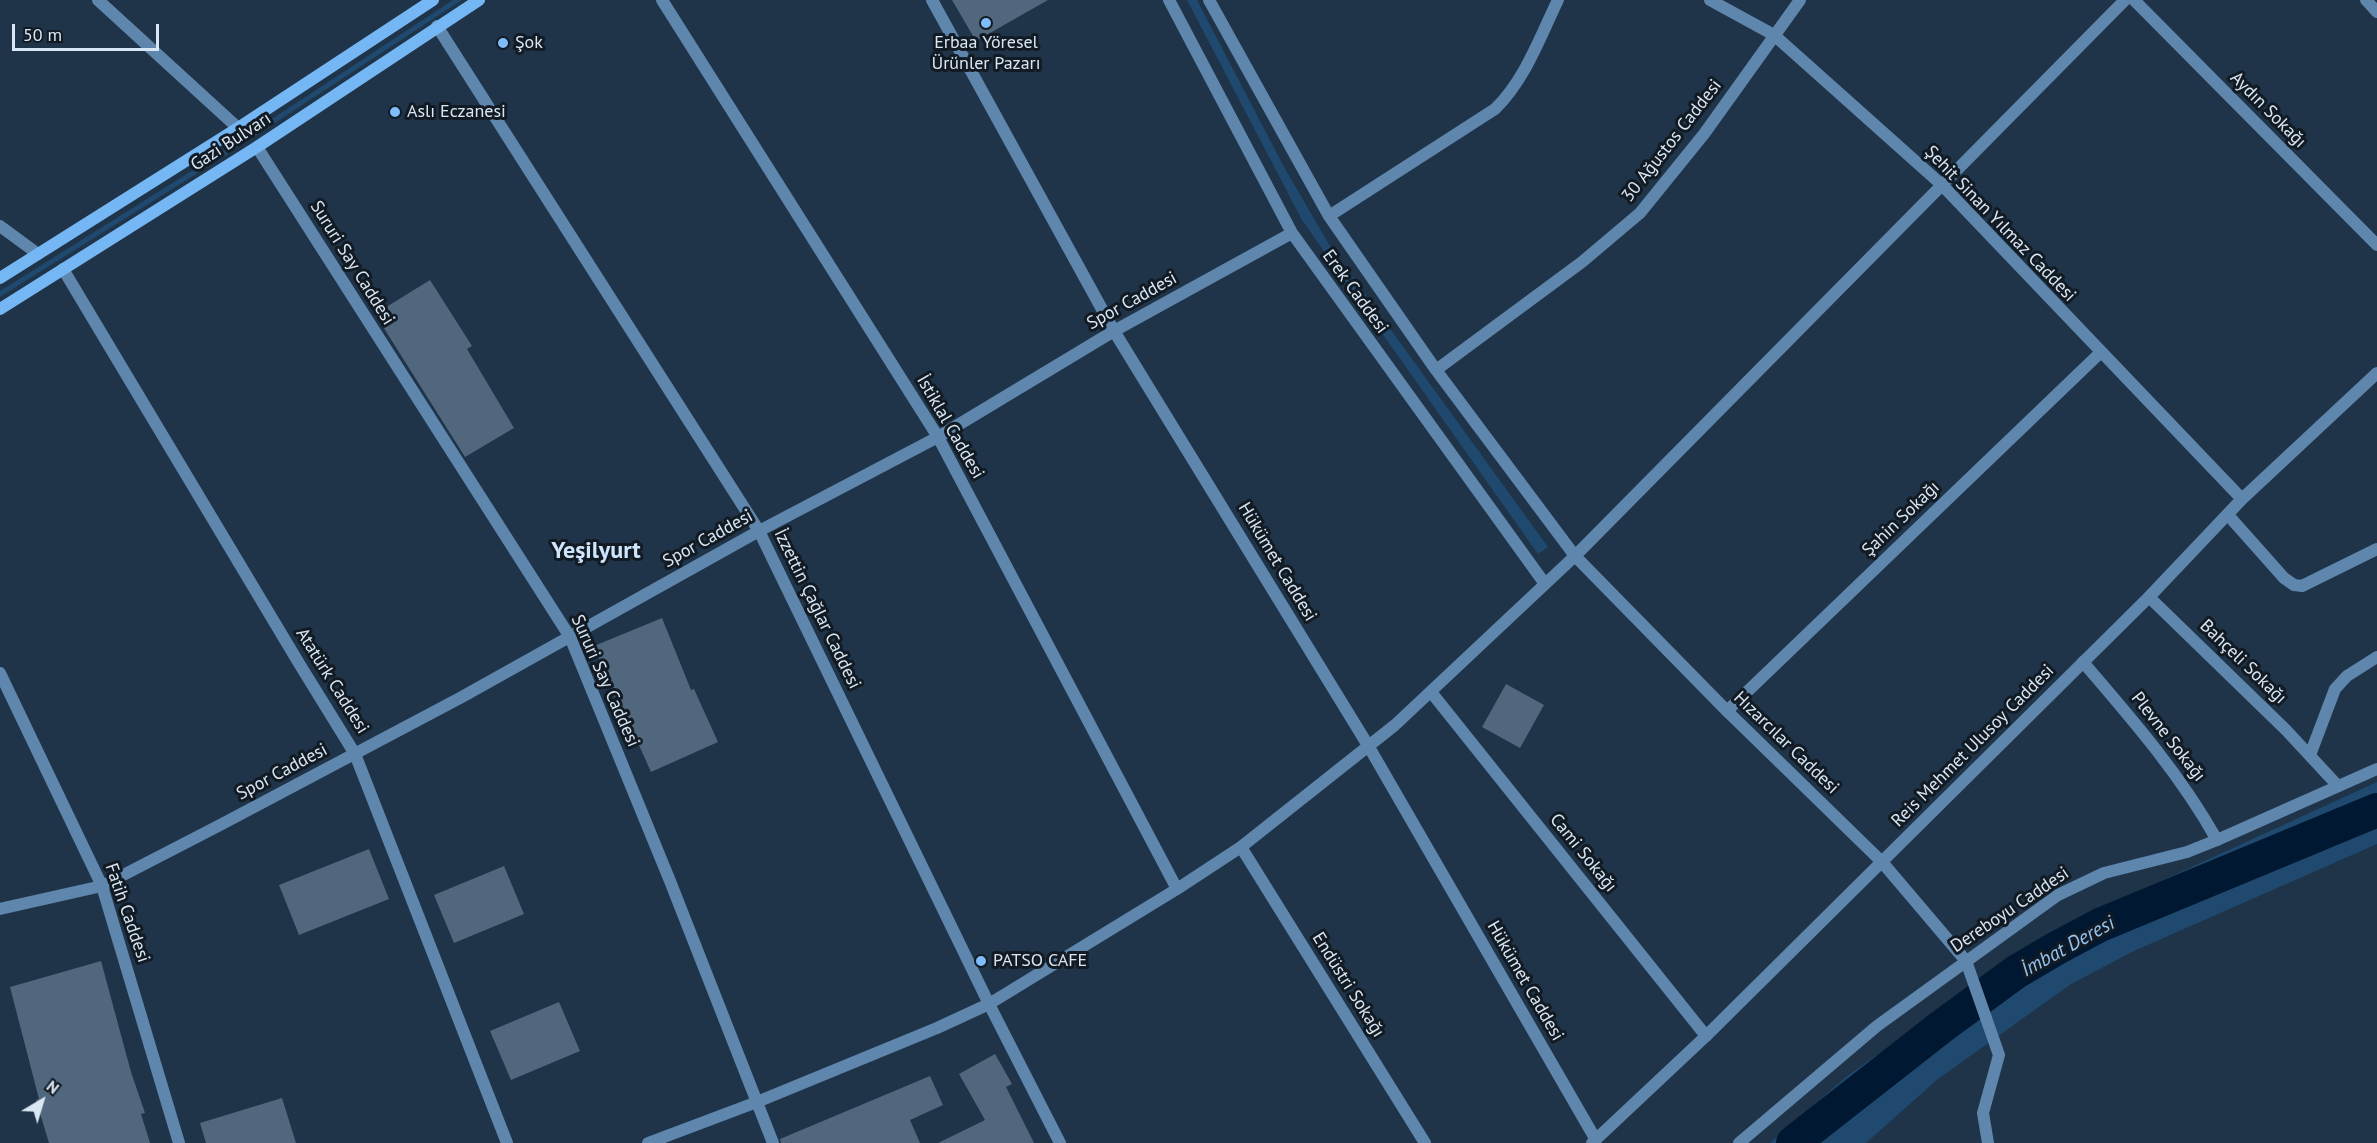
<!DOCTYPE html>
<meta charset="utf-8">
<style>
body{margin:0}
#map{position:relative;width:2377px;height:1143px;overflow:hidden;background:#1f3448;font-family:"PT Sans",sans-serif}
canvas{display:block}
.north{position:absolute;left:12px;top:1071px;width:60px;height:60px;-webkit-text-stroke:4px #121b24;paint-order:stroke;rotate:38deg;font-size:16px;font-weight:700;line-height:24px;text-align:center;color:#d9e6f3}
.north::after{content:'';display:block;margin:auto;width:21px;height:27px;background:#d9e6f3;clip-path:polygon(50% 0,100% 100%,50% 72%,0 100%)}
.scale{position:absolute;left:12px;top:24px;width:147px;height:27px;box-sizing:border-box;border:3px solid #d9e6f3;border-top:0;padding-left:8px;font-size:18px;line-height:21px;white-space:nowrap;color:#d9e6f3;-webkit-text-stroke:4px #121b24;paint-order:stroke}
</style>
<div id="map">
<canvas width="2377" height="1143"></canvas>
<div class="north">N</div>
<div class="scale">50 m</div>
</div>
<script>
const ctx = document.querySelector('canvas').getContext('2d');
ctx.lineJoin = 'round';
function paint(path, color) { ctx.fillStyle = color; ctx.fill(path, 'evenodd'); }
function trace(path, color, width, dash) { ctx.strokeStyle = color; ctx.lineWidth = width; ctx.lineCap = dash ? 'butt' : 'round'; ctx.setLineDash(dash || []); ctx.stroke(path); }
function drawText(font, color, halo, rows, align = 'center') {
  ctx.font = font + ' "PT Sans",sans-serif'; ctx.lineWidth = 6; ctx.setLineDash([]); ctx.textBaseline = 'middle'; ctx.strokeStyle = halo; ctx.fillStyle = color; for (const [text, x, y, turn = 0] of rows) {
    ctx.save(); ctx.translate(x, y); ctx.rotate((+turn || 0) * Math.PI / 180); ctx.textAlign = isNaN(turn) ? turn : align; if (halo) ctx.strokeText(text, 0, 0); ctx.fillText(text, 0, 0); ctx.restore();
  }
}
const green = new Path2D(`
 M453 0H462L217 161 0 297V291L214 157Z
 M1187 0H1197L1283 165 1328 243 1548 547 1538 554 1302 220Z
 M2377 782V844L2134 951 2071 984 1938 1079 1866 1143H1770L1846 1077 2024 950 2063 926Z`);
const river = new Path2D(`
 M1793 1143 1941 1027 2016 972 2055 949 2100 925 2377 810`);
const building = new Path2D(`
 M952 0H1048L976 41Z
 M430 280 472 346 467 349 514 428 465 457 375 314Z
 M662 618 691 690 694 689 718 742 651 772 617 696 614 697 594 646Z
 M1506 684 1544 705 1520 748 1482 727Z
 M369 849 389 899 299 935 279 885Z
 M504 866 524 914 454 943 434 895Z
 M101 961 131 1072 145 1113 141 1114 150 1143H49L36 1100 39 1099 10 987Z
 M559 1002 580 1051 511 1080 490 1031Z
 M995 1054 1012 1084 1006 1087 1034 1143H938L985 1120 959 1074Z
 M930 1076 943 1105 910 1120 920 1143H781L780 1139Z
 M282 1098 296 1143H206L200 1123Z`);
const minor = new Path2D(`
 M2134 0 2377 245
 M2228 515 2284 578 2294 585 2302 586 2377 549
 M2149 597 2286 730 2338 786
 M2083 662C2132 719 2180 774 2217 840
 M1431 692 1706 1036
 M1727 711 2100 353
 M2310 755 2335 689 2347 676 2377 657
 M1241 847 1425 1143
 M1966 961 1999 1055 1983 1113 1988 1143`);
const tertiary = new Path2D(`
 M98 0 238 128
 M662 0 938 437 1177 889
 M932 0 1114 331 1369 747 1596 1140
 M1169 0 1292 233 1545 584
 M1209 0 1329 216 1436 370 1575 556 1727 711 1882 862 1966 961
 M1710 0 1774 35 1942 185 2242 499
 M2366 0 2377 12
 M437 26 759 531 989 1004 1060 1143
 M257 147 570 637 670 881 773 1143
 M1329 216 1495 109C1525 80 1540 37 1558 0
 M0 226 38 254
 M63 269 300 665 355 754 507 1143
 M1436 370 1582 262 1640 213 1704 134 1800 0
 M0 673 102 886 179 1143
 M0 909 102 886 222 824 460 698 759 531 938 437 1114 331 1292 233
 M648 1143 757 1102 937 1028 989 1004 1177 889 1241 847 1395 725 1575 556 2125 0
 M1592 1143 1706 1036 2149 597 2242 499 2377 373
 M1739 1143 1877 1026 2058 895 2104 873 2187 852 2217 840 2377 769`);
const secondary = new Path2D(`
 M0 278 238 128 433 0
 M0 309 257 147 479 0`);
const markers = [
 [986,23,6,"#7fbdfa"],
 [503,43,6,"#7fbdfa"],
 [395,112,6,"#7fbdfa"],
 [981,961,6,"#7fbdfa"]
];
const poiNames = [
 ["Şok",515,43],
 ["Erbaa Yöresel",986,43,"center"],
 ["Ürünler Pazarı",986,64,"center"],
 ["Aslı Eczanesi",407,112],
 ["PATSO CAFE",993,961]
];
const streetNames = [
 ["Aydın Sokağı",2268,110,45],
 ["30 Ağustos Caddesi",1672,141,-52],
 ["Gazi Bulvarı",231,142,-33],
 ["Şehit Sinan Yılmaz Caddesi",2000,224,46],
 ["Sururi Say Caddesi",352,263,58],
 ["Erek Caddesi",1355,292,54],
 ["Spor Caddesi",1132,301,-29],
 ["İstiklal Caddesi",950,427,60],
 ["Şahin Sokağı",1901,519,-44],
 ["Spor Caddesi",708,539,-29],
 ["Hükümet Caddesi",1277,562,59],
 ["İzzettin Çağlar Caddesi",817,609,64],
 ["Bahçeli Sokağı",2243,662,44],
 ["Atatürk Caddesi",332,681,58],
 ["Sururi Say Caddesi",605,681,66],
 ["Plevne Sokağı",2168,737,52],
 ["Hızarcılar Caddesi",1786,743,44],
 ["Reis Mehmet Ulusoy Caddesi",1973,746,-45],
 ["Spor Caddesi",282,772,-28],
 ["Cami Sokağı",1583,853,51],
 ["Dereboyu Caddesi",2010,910,-34],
 ["Fatih Caddesi",127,913,71],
 ["Hükümet Caddesi",1525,981,60],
 ["Endüstri Sokağı",1348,985,58]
];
const waterNames = [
 ["İmbat Deresi",2068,947,-29]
];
const districtNames = [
 ["Yeşilyurt",596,551]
];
paint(green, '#1f496f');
trace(river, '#001831', 34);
paint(building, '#50677d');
trace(minor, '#5f86ad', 12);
trace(tertiary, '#5f86ad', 12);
trace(secondary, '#75b6f4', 12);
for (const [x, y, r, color] of markers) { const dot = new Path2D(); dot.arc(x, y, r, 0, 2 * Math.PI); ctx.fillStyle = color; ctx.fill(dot); trace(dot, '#121b24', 2); }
drawText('18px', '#d9e6f3', '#121b24', poiNames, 'left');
drawText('18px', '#d9e6f3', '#121b24', streetNames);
drawText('italic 20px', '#96c4f1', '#121b24', waterNames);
drawText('bold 24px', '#cee5fc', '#121b24', districtNames);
</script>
